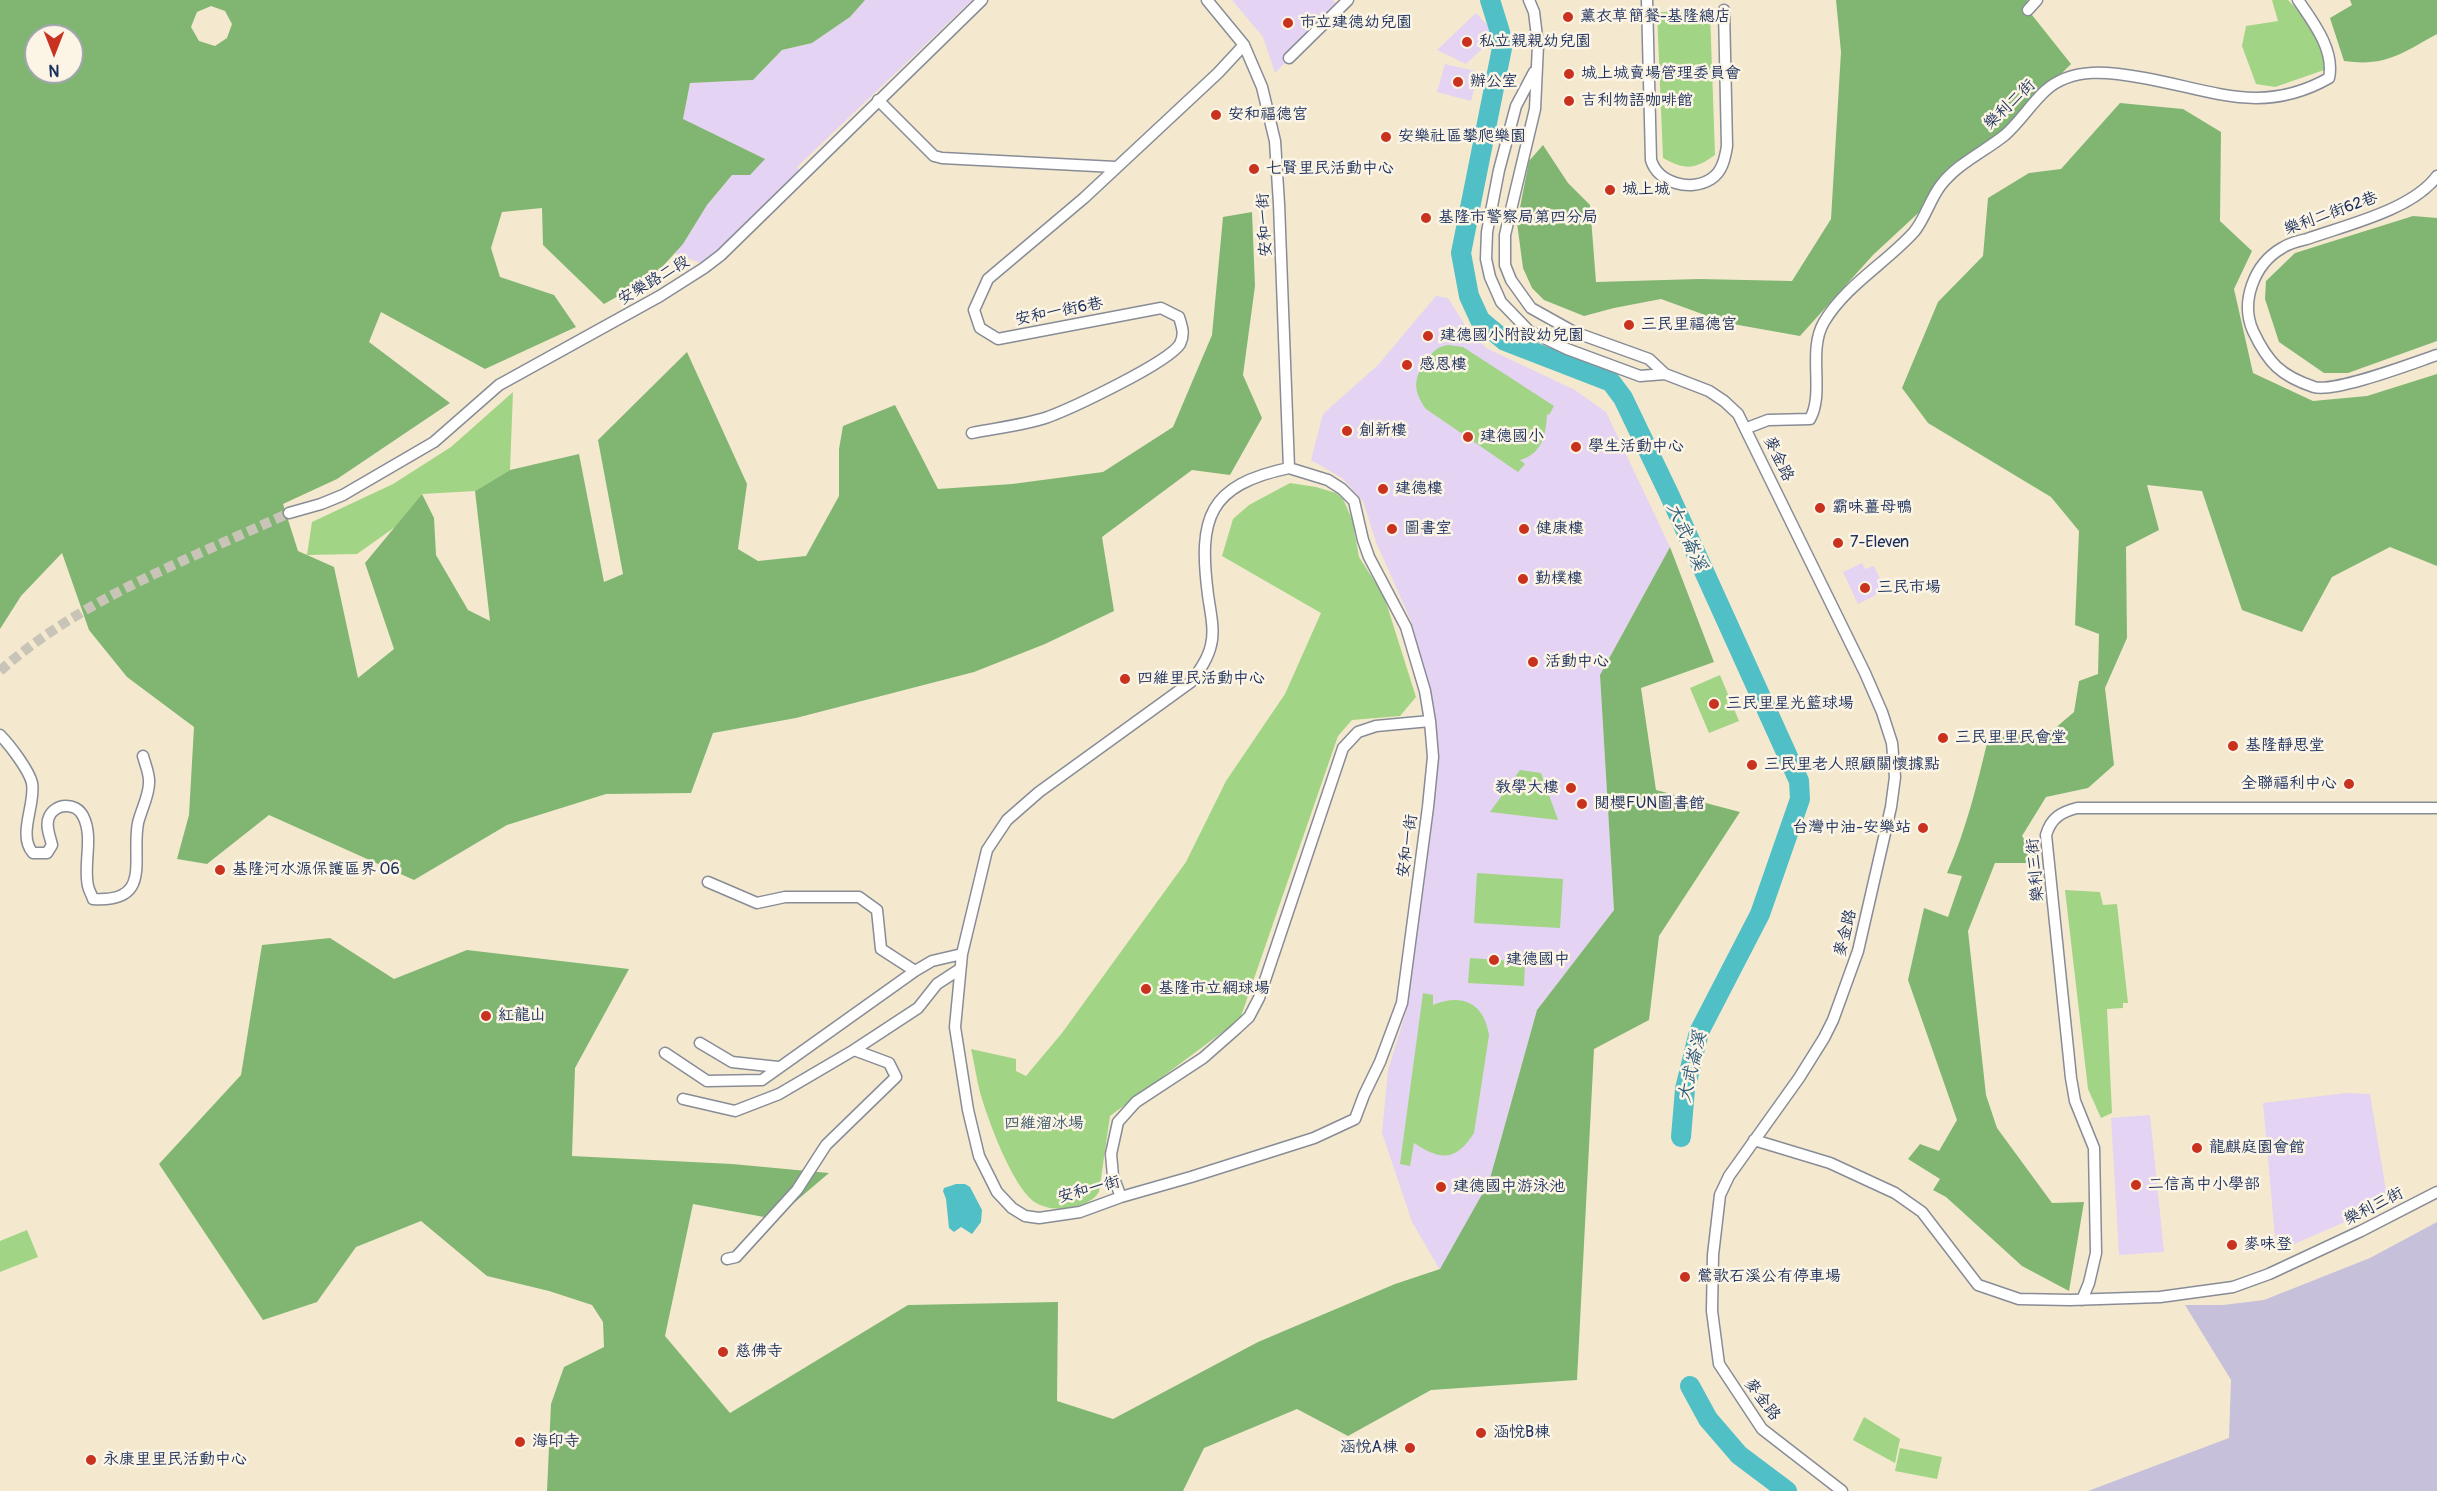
<!DOCTYPE html>
<meta charset="utf-8">
<style>
body{margin:0}
#map{position:relative;width:2437px;height:1491px;overflow:hidden;background:#f4e9cf;font-family:Pangolin,sans-serif}
canvas{display:block}
.north{position:absolute;left:24px;top:24px;width:60px;height:60px;box-sizing:border-box;background:#fcf5e5;border:2px solid #a2a6af;border-radius:50%;rotate:180deg;font-size:16px;font-weight:700;line-height:24px;text-align:center;color:#1b2f5e}
.north::after{content:'';display:block;margin:auto;width:21px;height:27px;background:#c8321e;clip-path:polygon(50% 0,100% 100%,50% 72%,0 100%)}
</style>
<div id="map">
<canvas width="2437" height="1491"></canvas>
<div class="north">N</div>
</div>
<script>
const g = document.querySelector('canvas').getContext('2d');
g.lineJoin = 'round';
function fillPath(path, color) { g.fillStyle = color; g.fill(path, 'evenodd'); }
function strokePath(path, color, width, dash) { g.strokeStyle = color; g.lineWidth = width; g.lineCap = dash ? 'butt' : 'round'; g.setLineDash(dash || []); g.stroke(path); }
function drawText(font, color, halo, rows, align = 'center') {
  g.font = font + ' Pangolin,"LXGW WenKai TC",sans-serif'; g.lineWidth = 5; g.setLineDash([]); g.textBaseline = 'middle'; g.strokeStyle = halo; g.fillStyle = color; for (const [text, x, y, turn = 0] of rows) {
    g.save(); g.translate(x, y); g.rotate((+turn || 0) * Math.PI / 180); g.textAlign = isNaN(turn) ? turn : align; if (halo) g.strokeText(text, 0, 0); g.fillText(text, 0, 0); g.restore();
  }
}
fillPath(new Path2D(`
 M865 0H972L797 167 803 174 706 265 674 253 683 244 707 205 732 175H750L683 119 690 83 753 80 782 50 812 43 850 17Z
 M1232 0H1333L1340 8 1275 73 1263 37Z
 M1476 13 1497 35 1466 64 1437 50Z
 M1445 64 1479 72 1471 101 1437 92Z
 M1436 296 1448 298 1465 325 1486 348 1575 390 1606 412 1670 547 1600 675 1614 910 1537 1010 1489 1182 1440 1270 1412 1222 1382 1133 1388 1070 1406 1012 1434 795 1436 720 1411 621 1376 542 1363 501 1342 478 1311 460 1323 414 1378 365Z
 M1862 563 1865 569 1874 566 1881 581 1876 595 1858 604 1843 572Z
 M2346 1093 2370 1094 2388 1203 2281 1250 2276 1249 2263 1103Z
 M2150 1115 2164 1252 2119 1255 2111 1118Z`), '#e4d3f2');
fillPath(new Path2D(`
 M2437 1222V1491H2088L2229 1438 2231 1380 2185 1305H2223L2264 1300 2370 1258Z`), '#c6c0da');
fillPath(new Path2D(`
 M2272 0H2288C2309 22 2321 38 2327 69L2275 87 2256 84 2242 46 2246 26 2278 21Z
 M1710 11 1715 155C1694 170 1685 170 1663 158L1657 12Z
 M1448 345 1463 347 1554 406 1549 415 1547 414C1546 435 1542 454 1520 460L1525 464 1518 472 1426 409C1413 391 1413 378 1426 361 1433 352 1436 347 1448 345Z
 M513 392 510 470 475 491 422 494 395 527 357 554 307 555 312 522 393 484 451 447Z
 M1290 483 1316 487 1336 493 1343 499 1352 519 1359 557 1384 596 1416 697 1400 716 1352 720 1338 736 1240 1019 1110 1116 1099 1192C1092 1203 1080 1206 1068 1208 1056 1210 1043 1208 1033 1201 1012 1184 990 1125 982 1099 977 1083 975 1066 971 1049L1016 1059V1071L1026 1076 1062 1033 1186 862 1226 781 1285 694 1321 613 1222 556 1233 519 1249 505Z
 M1720 675 1739 721 1709 733 1690 688Z
 M1520 770 1541 773 1558 820 1490 812Z
 M1477 873 1563 879 1560 928 1474 923Z
 M2065 890 2100 892 2103 905 2117 904 2128 1003H2123V1008L2107 1009 2112 1113 2101 1118 2088 1089Z
 M1470 958 1525 962 1524 986 1468 983Z
 M1423 993 1433 995V1005C1462 993 1484 1003 1489 1035L1474 1133C1456 1161 1441 1161 1414 1143L1410 1166 1400 1164Z
 M27 1230 38 1257 0 1272V1241Z
 M1864 1417 1900 1439 1895 1463 1853 1440Z
 M1900 1448 1942 1457 1937 1479 1895 1471Z`), '#a1d484');
fillPath(new Path2D(`
 M0 0H865L850 17 812 43 782 50 753 80 690 83 683 119 765 159 750 175H732L707 205 683 244 654 276 604 304 543 245 542 208 502 212 491 248 500 277 554 295 576 327 485 369 381 312 369 342 450 403 337 479 283 504 298 551 334 567 358 678 394 649 365 563 422 494 434 518 436 555 468 610 490 621 475 491 510 470 579 454 604 582 623 574 598 440 687 352 747 484 738 549 758 561 806 556 839 496V449L843 426 895 405 938 489 1012 484 1103 472 1173 427 1212 335 1223 217 1252 212 1255 286 1243 375 1262 418 1230 475 1192 470 1102 537 1114 611 1045 644 974 672 796 718 713 733 691 793 606 794 507 825 414 880 269 815 207 864 177 859 189 815 194 727 127 677 89 630 62 553 21 596 0 629ZM211 6 225 11 232 24 227 38 215 46 199 41 191 27 197 12ZM36 36H72V72H36Z
 M1836 0H2027L2029 2 2028 10 2071 64 1970 165 1873 255 1800 336 1727 323 1661 299 1614 308 1584 316 1544 300 1532 288 1523 268 1517 223 1529 161 1543 145 1568 183 1590 205 1596 282 1699 279 1792 281 1831 219 1841 52Z
 M2350 0H2437V34C2402 53 2386 67 2344 61L2330 18 2352 5Z
 M2120 103 2183 109 2221 132 2220 221 2252 251 2234 289 2253 373 2313 401 2367 396 2437 374V566L2390 547 2332 577 2302 632 2242 610 2202 491 2147 485 2159 530 2126 547 2127 638 2105 688 2114 765 2088 788 2046 797 2022 836 2040 863H1995L1968 931 1986 1095 1997 1128 2052 1203 2084 1202 2069 1291 2022 1266 1946 1197 1933 1190 1940 1179 1908 1159 1920 1144 1939 1151 1957 1120 1908 980 1924 908 1948 917 1962 876 1947 873C1966 830 1977 785 1988 739L2053 730 2074 712 2079 681 2098 674 2099 634 2075 625 2079 531 2051 497 1928 423 1902 388 1938 302 1983 256 1988 198 2029 173 2061 169Z
 M2413 216 2437 218V341L2348 373H2324L2279 342 2265 299 2266 281 2295 253Z
 M1670 547 1714 662 1641 688 1656 790 1740 812 1659 936 1649 1020 1594 1049 1577 1380 1431 1390 1348 1436 1297 1409 1204 1448 1183 1491H547L551 1404 564 1367 604 1347 603 1322 592 1305 549 1291 487 1276 421 1221 356 1247 317 1302 263 1320 159 1164 241 1075 262 945 330 938 394 979 467 950 629 969 575 1068 572 1156 732 1164 829 1173 775 1219 693 1204 665 1336 730 1413 908 1305 1058 1302 1057 1401 1113 1419 1258 1342 1395 1284 1440 1269 1489 1182 1537 1010 1614 910 1600 675Z`), '#80b672');
fillPath(new Path2D(`
 M956 1184H965L970 1187 982 1210 981 1222 972 1234 961 1227 954 1232 949 1228 946 1199 943 1191 944 1188Z`), '#51bfc6');
strokePath(new Path2D(`
 M1490 0 1500 32 1502 48 1461 253 1469 296 1480 320 1505 341 1611 382 1623 398 1669 494 1799 781 1800 799 1760 914 1699 1032 1685 1089 1681 1137
 M1690 1386 1708 1419 1739 1455 1787 1491`), '#51bfc6', 20);
strokePath(new Path2D(`
 M0 671C82 598 190 559 289 513`), '#c9c4b8', 10, [10, 5]);
const minor = new Path2D(`
 M1207 0 1244 45 1262 87 1275 141 1279 204 1289 468
 M1529 0 1534 12 1538 45 1535 109 1505 235V265L1511 280 1531 308 1574 332 1649 359 1665 374 1709 391 1724 401 1738 414 1865 673 1882 712 1892 743 1895 777 1891 807 1858 951 1833 1020 1824 1038 1799 1078 1729 1176 1720 1195 1713 1255 1712 1311 1719 1364 1762 1429 1842 1491
 M1647 0 1651 160C1658 183 1690 192 1711 179 1722 172 1725 159 1727 146L1724 10
 M2028 10 2037 0
 M1289 58 1348 0
 M1534 72 1516 106 1499 170 1487 232 1486 259 1490 277 1501 302 1529 331 1567 349 1640 376 1665 374
 M878 100 934 156 942 158 1115 167
 M2437 176C2412 210 2346 225 2307 239 2299 241 2289 243 2282 248 2254 264 2240 302 2253 331 2268 363 2281 376 2314 387 2335 393 2413 363 2437 355
 M1747 428 1768 420 1810 419C1825 392 1807 351 1824 322 1846 285 1886 263 1914 232 1925 219 1930 199 1941 185 1958 163 1984 152 2005 135 2020 122 2030 105 2045 91 2072 66 2111 72 2144 78 2212 90 2262 116 2329 78 2335 50 2313 22 2298 0
 M972 433C997 428 1024 425 1048 417 1072 408 1168 363 1180 344 1185 334 1182 327 1179 317L1161 308 998 339 980 328 974 310 988 279 1084 198 1218 73 1244 45
 M1289 468 1328 480 1342 489 1354 501 1363 540 1369 557 1406 627 1425 691 1430 721 1433 757 1428 807 1402 1003 1380 1062 1364 1095 1355 1119 1314 1138 1191 1177 1121 1197 1080 1212 1039 1218 1025 1216 1012 1208 997 1192 979 1156 968 1110 955 1027 962 954 987 850 1007 820 1039 792 1191 682C1199 671 1208 659 1211 645 1215 630 1210 610 1208 595 1198 518 1208 485 1289 468Z
 M289 513 321 504 343 495 434 442 499 385 660 296 704 268 721 255 982 0
 M0 735C9 744 29 770 32 783 36 804 17 835 33 853H47L52 845C50 836 45 826 49 817 55 803 76 802 83 816 94 837 83 864 88 886 89 891 92 895 93 899 153 903 131 859 138 823 141 810 149 796 149 783 150 775 145 764 143 756
 M708 882 757 903 785 897H859L877 910 881 949 915 971
 M700 1043 732 1062 778 1067
 M665 1053 707 1081 762 1080 915 971 932 961 962 954
 M683 1099 735 1111 779 1094 854 1050 918 1008 937 984 960 969
 M1754 1140 1830 1163 1895 1193 1922 1212 1978 1285 2019 1299 2070 1300 2160 1297 2233 1287 2269 1274 2361 1231 2437 1192
 M1121 1197 1113 1176 1111 1154 1118 1122 1136 1102 1203 1058 1236 1029 1249 1017 1259 998 1343 748 1358 732 1376 726 1430 721
 M727 1259 736 1257 797 1190 826 1145 896 1077 889 1063 854 1050
 M2082 1300 2089 1283 2096 1253 2094 1148 2075 1101 2071 1078 2046 835C2051 818 2061 812 2077 808H2437`);
strokePath(minor, '#888c96', 13);
strokePath(minor, '#fff', 10);
for (const [x, y, r, color] of [
 [1568,17,6,"#c8321e"],
 [1288,23,6,"#c8321e"],
 [1467,42,6,"#c8321e"],
 [1569,74,6,"#c8321e"],
 [1458,82,6,"#c8321e"],
 [1569,101,6,"#c8321e"],
 [1216,115,6,"#c8321e"],
 [1386,137,6,"#c8321e"],
 [1254,169,6,"#c8321e"],
 [1610,190,6,"#c8321e"],
 [1426,218,6,"#c8321e"],
 [1629,325,6,"#c8321e"],
 [1428,336,6,"#c8321e"],
 [1407,365,6,"#c8321e"],
 [1347,431,6,"#c8321e"],
 [1468,437,6,"#c8321e"],
 [1576,447,6,"#c8321e"],
 [1383,489,6,"#c8321e"],
 [1820,508,6,"#c8321e"],
 [1392,529,6,"#c8321e"],
 [1524,529,6,"#c8321e"],
 [1838,543,6,"#c8321e"],
 [1523,579,6,"#c8321e"],
 [1865,588,6,"#c8321e"],
 [1533,662,6,"#c8321e"],
 [1125,679,6,"#c8321e"],
 [1714,704,6,"#c8321e"],
 [1943,738,6,"#c8321e"],
 [2233,746,6,"#c8321e"],
 [1752,765,6,"#c8321e"],
 [2349,784,6,"#c8321e"],
 [1571,788,6,"#c8321e"],
 [1582,804,6,"#c8321e"],
 [1923,828,6,"#c8321e"],
 [220,870,6,"#c8321e"],
 [1494,960,6,"#c8321e"],
 [1146,989,6,"#c8321e"],
 [486,1016,6,"#c8321e"],
 [2197,1148,6,"#c8321e"],
 [2136,1185,6,"#c8321e"],
 [1441,1187,6,"#c8321e"],
 [2232,1245,6,"#c8321e"],
 [1685,1277,6,"#c8321e"],
 [723,1352,6,"#c8321e"],
 [1481,1433,6,"#c8321e"],
 [520,1442,6,"#c8321e"],
 [1410,1448,6,"#c8321e"],
 [91,1460,6,"#c8321e"]
]) { const dot = new Path2D(); dot.arc(x, y, r, 0, 2 * Math.PI); g.fillStyle = color; g.fill(dot); strokePath(dot, '#fcf5e5', 2); }
drawText('16px', '#1b2f5e', '#fcf5e5', [
 ["薰衣草簡餐-基隆總店",1580,17],
 ["市立建德幼兒園",1300,23],
 ["私立親親幼兒園",1479,42],
 ["城上城賣場管理委員會",1581,74],
 ["辦公室",1470,82],
 ["吉利物語咖啡館",1581,101],
 ["安和福德宮",1228,115],
 ["安樂社區攀爬樂園",1398,137],
 ["七賢里民活動中心",1266,169],
 ["城上城",1622,190],
 ["基隆市警察局第四分局",1438,218],
 ["三民里福德宮",1641,325],
 ["建德國小附設幼兒園",1440,336],
 ["感恩樓",1419,365],
 ["創新樓",1359,431],
 ["建德國小",1480,437],
 ["學生活動中心",1588,447],
 ["建德樓",1395,489],
 ["霸味薑母鴨",1832,508],
 ["圖書室",1404,529],
 ["健康樓",1536,529],
 ["7-Eleven",1850,543],
 ["勤樸樓",1535,579],
 ["三民市場",1877,588],
 ["活動中心",1545,662],
 ["四維里民活動中心",1137,679],
 ["三民里星光籃球場",1726,704],
 ["三民里里民會堂",1955,738],
 ["基隆靜思堂",2245,746],
 ["三民里老人照顧關懷據點",1764,765],
 ["全聯福利中心",2337,784,"right"],
 ["教學大樓",1559,788,"right"],
 ["閱櫻FUN圖書館",1594,804],
 ["台灣中油-安樂站",1911,828,"right"],
 ["基隆河水源保護區界 06",232,870],
 ["建德國中",1506,960],
 ["基隆市立網球場",1158,989],
 ["紅龍山",498,1016],
 ["龍麒庭園會館",2209,1148],
 ["二信高中小學部",2148,1185],
 ["建德國中游泳池",1453,1187],
 ["麥味登",2244,1245],
 ["鶯歌石溪公有停車場",1697,1277],
 ["慈佛寺",735,1352],
 ["涵悅B棟",1493,1433],
 ["海印寺",532,1442],
 ["涵悅A棟",1398,1448,"right"],
 ["永康里里民活動中心",103,1460]
], 'left');
drawText('16px', '#1b2f5e', '#fcf5e5', [
 ["樂利二街",2010,105,-44],
 ["樂利二街62巷",2331,214,-20],
 ["安和一街",1265,225,-93],
 ["安樂路二段",654,281,-31],
 ["安和一街6巷",1059,312,-11],
 ["麥金路",1778,459,64],
 ["安和一街",1408,846,-82],
 ["樂利三街",2036,870,-95],
 ["麥金路",1846,933,-76],
 ["安和一街",1089,1190,-15],
 ["樂利三街",2374,1207,-27],
 ["麥金路",1762,1400,53]
]);
drawText('16px', '#3c5868', '#fcf5e5', [
 ["四維溜冰場",1044,1124]
]);
drawText('italic 18px', '#2b5a7d', '#fcf5e5', [
 ["大武崙溪",1686,537,66],
 ["大武崙溪",1693,1067,-77]
]);
</script>
